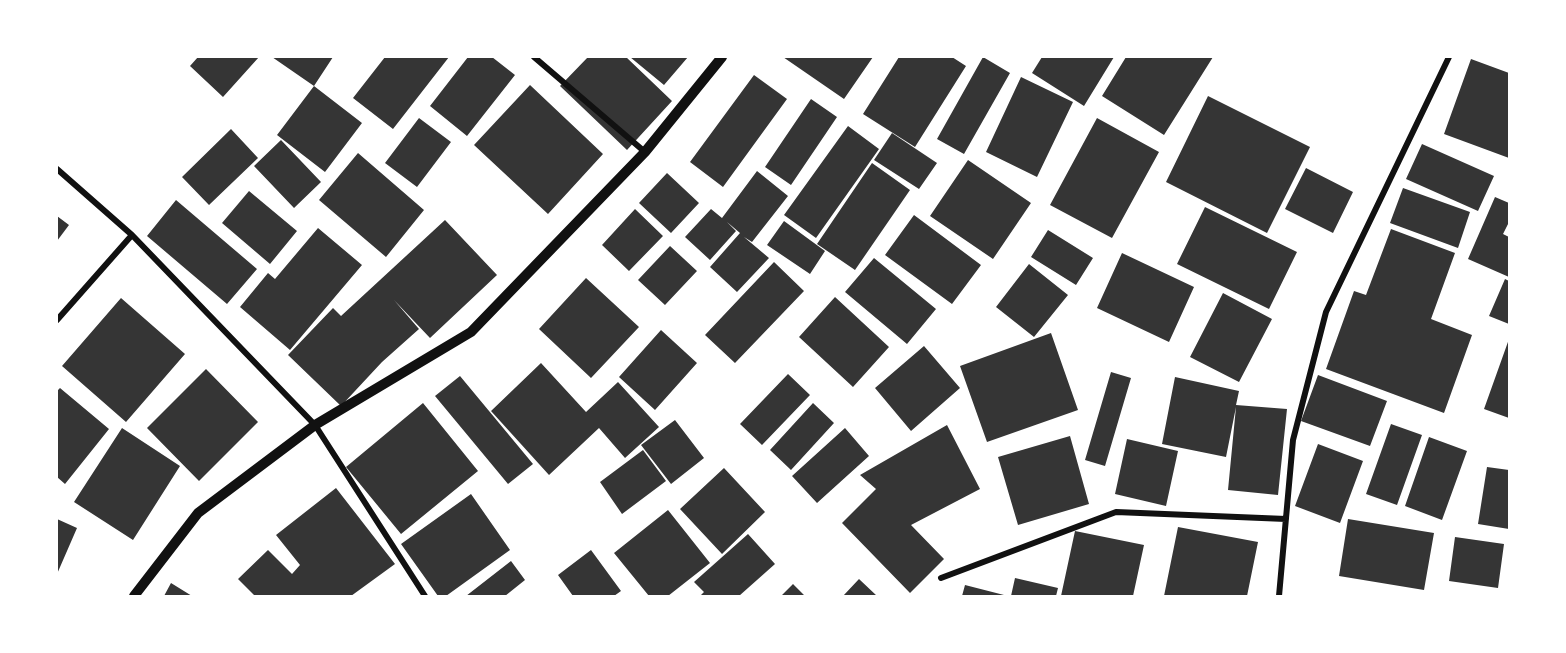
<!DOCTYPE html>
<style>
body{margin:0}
#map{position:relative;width:1566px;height:653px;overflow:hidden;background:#fff;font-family:Raleway,sans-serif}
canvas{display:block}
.frame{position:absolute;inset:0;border:58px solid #fff;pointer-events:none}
</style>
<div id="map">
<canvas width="1566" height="653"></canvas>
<div class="frame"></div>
</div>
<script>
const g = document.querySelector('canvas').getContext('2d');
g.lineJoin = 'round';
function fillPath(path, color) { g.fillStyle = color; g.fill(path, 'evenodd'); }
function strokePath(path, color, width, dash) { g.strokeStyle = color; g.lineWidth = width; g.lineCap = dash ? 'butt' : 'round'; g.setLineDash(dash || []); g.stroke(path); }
fillPath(new Path2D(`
 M198 57H259L223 97 190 66Z
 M272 57H333L314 86 362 123 325 172 277 135 314 86Z
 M385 57H449L393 129 353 98Z
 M468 57H492L515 75 467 136 430 106Z
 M588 57H626L672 101 627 150 560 86Z
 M630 57H688L664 85Z
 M783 57H873L844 99Z
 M899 57H952L966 66 915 147 863 114Z
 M983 57 1010 73 964 154 937 139Z
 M1042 57H1114L1084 106 1032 73Z
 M1126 57H1213L1164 135 1102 96Z
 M1471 59 1509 73V158L1444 134Z
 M754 75 787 99 723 187 690 162Z
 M1021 77 1073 102 1037 177 986 152Z
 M530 85 603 154 548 214 474 145Z
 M1208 96 1310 147 1267 233 1166 182Z
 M811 99 837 117 791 185 765 167Z
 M419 118 451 142 417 187 385 163Z
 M1097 118 1159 152 1112 238 1050 205Z
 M848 126 879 149 816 238 784 215Z
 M231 129 258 158 209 205 182 177Z
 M892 133 937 163 919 189 874 160Z
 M281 140 321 182 294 208 254 166Z
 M1422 144 1494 176 1478 211 1406 179Z
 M358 153 424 210 386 257 319 200Z
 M968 160 1031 203 993 259 930 216Z
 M872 163 910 190 855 270 817 244Z
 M1306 168 1353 192 1333 233 1285 209Z
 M757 171 788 196 752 242 744 237 769 258 737 292 710 267 740 233 727 222 736 231 710 260 685 237 711 209 722 218Z
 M667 173 699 203 671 233 639 203Z
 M1403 188 1470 212 1458 248 1390 223Z
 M249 191 297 231 270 264 222 223Z
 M1495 197 1509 203V222L1503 234 1509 237V277L1468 259Z
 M176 200 257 269 227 304 147 236Z
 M1205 207 1297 252 1269 309 1177 264Z
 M635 209 663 236 629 271 602 245Z
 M914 215 981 265 952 304 885 255Z
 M57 216 69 225 57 241Z
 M445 220 497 275 430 338 394 300 419 329 382 362 341 406 288 355 333 308 341 316Z
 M784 221 825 251 810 274 767 245Z
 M318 228 362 265 290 350 240 307 268 273 275 279Z
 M1391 229 1455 253 1431 319 1472 335 1444 413 1326 369 1354 291 1366 295Z
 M1048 230 1093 258 1076 285 1031 257Z
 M670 246 697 271 665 305 638 280Z
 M1122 253 1194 287 1169 342 1097 308Z
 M874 258 936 309 907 344 845 292Z
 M774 262 804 291 735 363 705 335Z
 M1029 264 1068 295 1034 337 996 307Z
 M586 278 639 327 591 378 539 329Z
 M1505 279 1509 281V324L1489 316Z
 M1223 293 1272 319 1239 382 1190 357Z
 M835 297 889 347 853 387 799 337Z
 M121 298 185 354 126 422 62 366Z
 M661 330 697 363 655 410 619 377Z
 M1051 333 1078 410 987 442 960 366Z
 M1509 339V418L1484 409Z
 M924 346 960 388 911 431 875 388Z
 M541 363 586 412 618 382 659 427 625 458 599 428 549 475 491 411Z
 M206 369 258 422 199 481 147 428Z
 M1111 372 1131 378 1105 466 1085 460Z
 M788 374 810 395 762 445 740 424Z
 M1318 375 1387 401 1370 446 1301 421Z
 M460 376 533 464 508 484 435 396Z
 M1175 377 1239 391 1236 405 1287 409 1278 495 1228 490 1236 407 1226 457 1162 444Z
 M60 388 109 429 65 484 57 477V391Z
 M423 403 478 471 401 534 346 467Z
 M813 403 834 423 791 470 770 450Z
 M675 420 704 458 671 484 641 445Z
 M1391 424 1422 435 1397 505 1366 494Z
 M947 425 980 489 911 525 944 559 910 593 842 523 876 489 860 475Z
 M122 428 180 466 133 540 74 502Z
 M845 428 869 456 817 503 792 476Z
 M1070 436 1089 504 1018 525 998 457Z
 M1429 437 1467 451 1442 520 1405 506Z
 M1127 439 1178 451 1166 506 1115 494Z
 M1318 444 1363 461 1340 523 1295 506Z
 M643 450 666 481 622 514 600 482Z
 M1487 467 1509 470V529L1478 524Z
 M724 468 765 512 722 554 680 509Z
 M336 488 395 564 351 596H255L238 579 268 550 292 574 300 565 276 535Z
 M471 494 510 550 446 596H438L401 544Z
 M668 510 710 563 668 596H649L614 553Z
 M57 519 77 528 57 574Z
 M1348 519 1434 533 1424 590 1339 576Z
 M1178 527 1258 542 1247 596H1164Z
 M1075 531 1144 545 1133 596H1061Z
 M748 534 775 564 739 596H700L704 592 694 582Z
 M1455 537 1504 544 1498 588 1449 581Z
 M591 550 621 591 614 596H573L558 575Z
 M511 561 525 580 505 596H466Z
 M1015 578 1058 588 1056 596H1011Z
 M859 579 877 596H843Z
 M171 583 192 596H164Z
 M793 584 805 596H781Z
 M965 585 1004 595V596H962Z`), '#353535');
strokePath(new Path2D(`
 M534 57 645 152
 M57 169 132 235 315 425 425 596
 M57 320 132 235
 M941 578 1116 512 1286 519
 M1279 596 1293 440 1326 312 1449 57`), '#111', 6);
strokePath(new Path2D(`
 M134 596 198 513 315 425 471 332 645 152 722 57`), '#111', 10);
</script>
